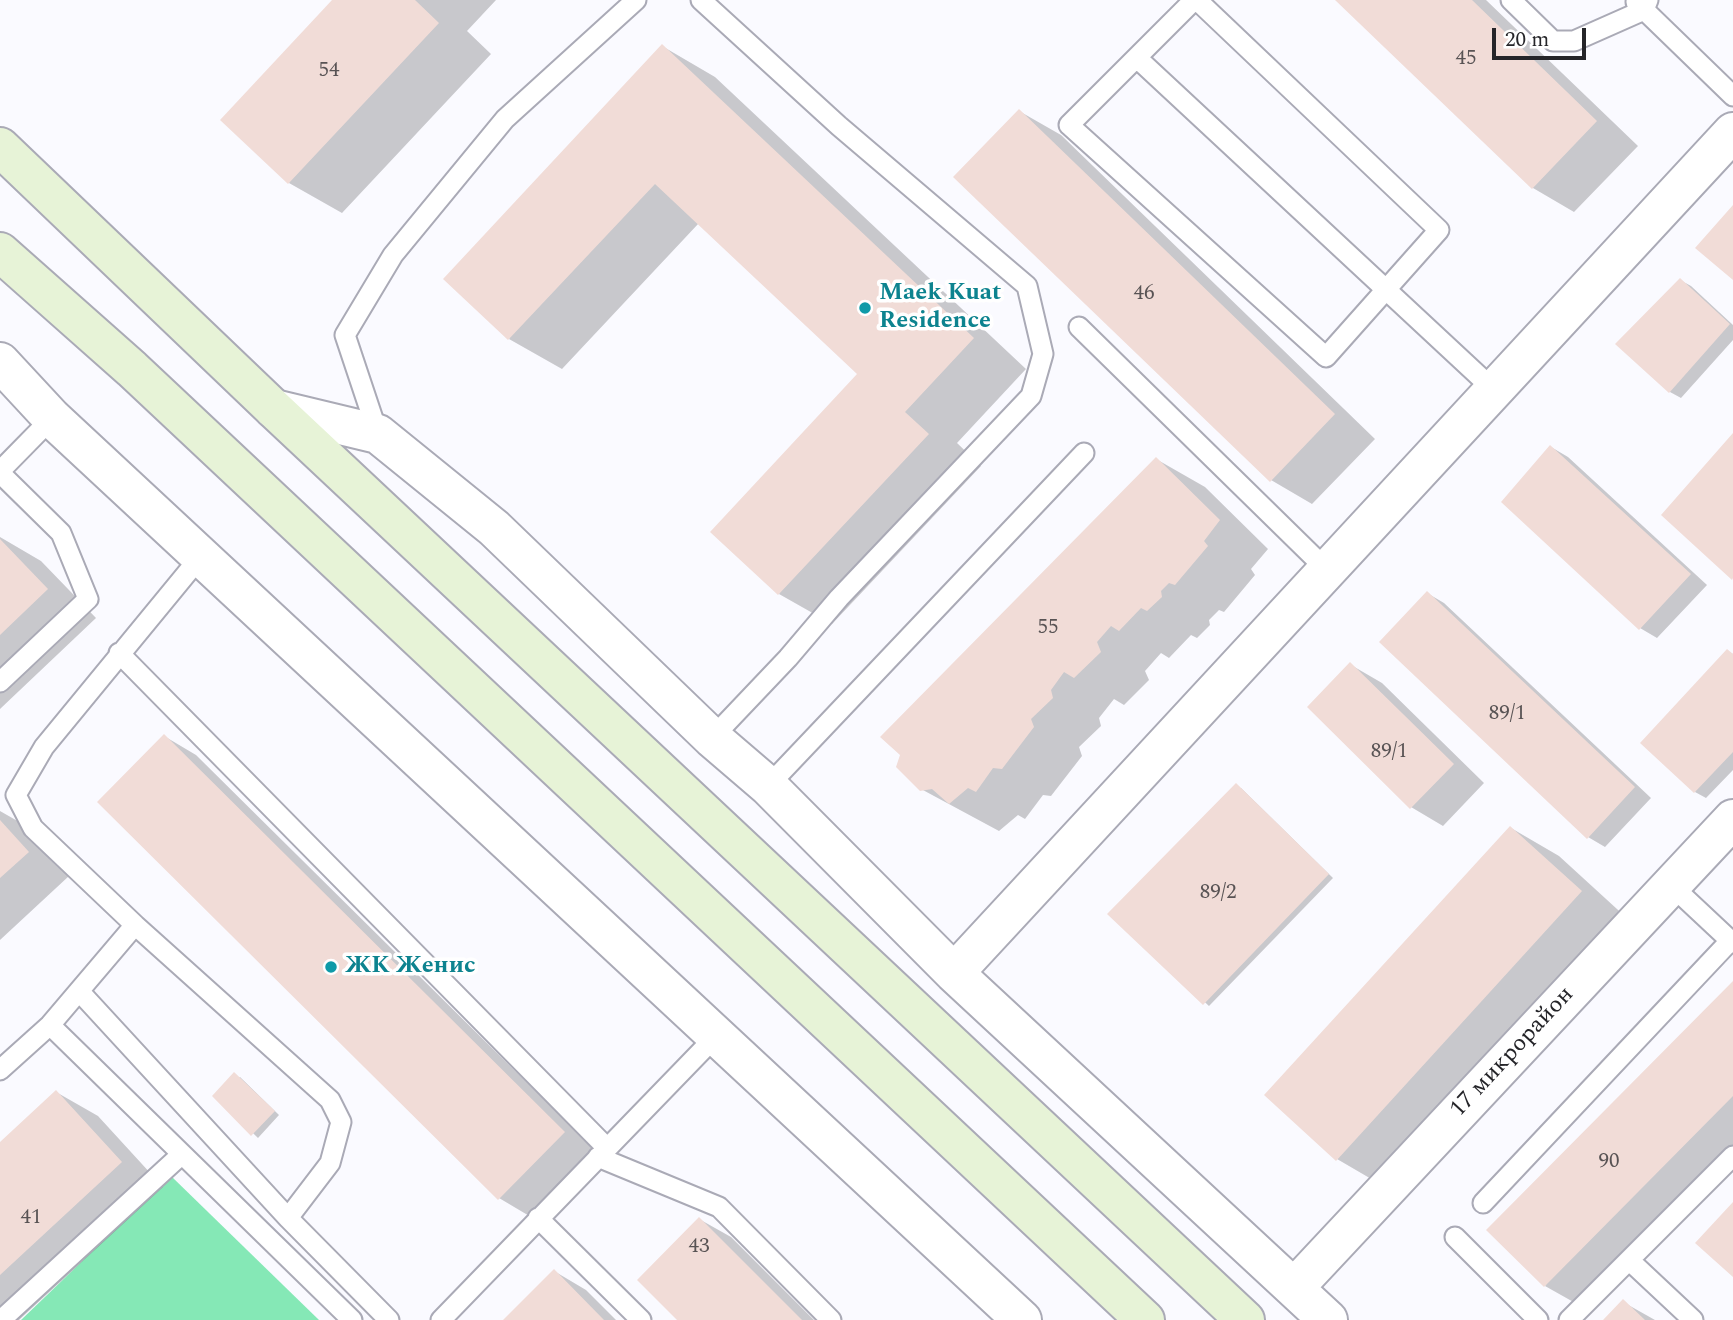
<!DOCTYPE html>
<meta charset="utf-8">
<style>
body{margin:0}
#map{position:relative;width:1733px;height:1320px;overflow:hidden;background:#fafaff;font-family:Spectral,serif}
canvas{display:block}
.scale{position:absolute;left:1492px;top:28px;width:94px;height:32px;box-sizing:border-box;border:4px solid #252529;border-top:0;padding-left:9px;font-size:21px;line-height:24px;white-space:nowrap;color:#252529;-webkit-text-stroke:5px #fff;paint-order:stroke}
</style>
<div id="map">
<canvas width="1733" height="1320"></canvas>
<div class="scale">20 m</div>
</div>
<script>
const g = document.querySelector('canvas').getContext('2d');
g.lineJoin = 'round';
function fillPath(path, color) { g.fillStyle = color; g.fill(path, 'evenodd'); }
function strokePath(path, color, width, dash) { g.strokeStyle = color; g.lineWidth = width; g.lineCap = dash ? 'butt' : 'round'; g.setLineDash(dash || []); g.stroke(path); }
function drawText(font, color, halo, rows, align = 'center') {
  g.font = font + ' Spectral,serif'; g.lineWidth = 7; g.setLineDash([]); g.textBaseline = 'middle'; g.strokeStyle = halo; g.fillStyle = color; for (const [text, x, y, turn = 0] of rows) {
    g.save(); g.translate(x, y); g.rotate((+turn || 0) * Math.PI / 180); g.textAlign = isNaN(turn) ? turn : align; if (halo) g.strokeText(text, 0, 0); g.fillText(text, 0, 0); g.restore();
  }
}
fillPath(new Path2D(`
 M171 1176 319 1320H21Z`), '#85e8b6');
fillPath(new Path2D(`
 M335 0H496L467 31 491 54 342 213 289 183Z
 M1338 0H1486L1638 146 1574 212 1533 188Z
 M662 46 715 77 1026 369 957 443 981 466 832 624 779 594 860 374 699 223 562 369 509 339Z
 M1019 111 1061 135 1375 439 1312 504 1271 480Z
 M1680 280 1691 286 1733 325V340L1681 398 1670 392Z
 M1551 447 1568 457 1707 585 1657 638 1640 628Z
 M1156 459 1205 487 1268 549 1251 569 1255 575 1224 612 1219 610 1209 620 1210 625 1197 638 1191 635 1169 658 1161 653 1145 671 1149 680 1124 705 1114 699 1099 718 1101 726 1079 747 1082 756 1051 796 1043 795 1025 819 1018 815 999 831 921 789Z
 M0 537 41 561 96 618 0 709Z
 M1427 593 1444 603 1651 798 1605 847 1588 837Z
 M1728 651 1733 654V770L1706 798 1695 792Z
 M1351 665 1382 683 1484 783 1443 826 1411 807Z
 M164 736 196 755 596 1151 531 1217 499 1198Z
 M1241 788 1333 878 1209 1006 1110 914Z
 M0 811 21 823 69 876 0 940Z
 M1511 828 1559 856 1629 920 1385 1187 1337 1159Z
 M1733 983V1146L1577 1304 1545 1286Z
 M240 1077 279 1115 258 1138 215 1096Z
 M56 1092 98 1116 163 1187 19 1320H0V1144Z
 M699 1219 731 1237 814 1320H680Z
 M554 1271 586 1290 616 1320H505Z
 M1623 1302 1655 1320H1606Z`), '#0003');
fillPath(new Path2D(`
 M332 0H415L439 23 288 184 220 120Z
 M1335 0H1472L1597 121 1532 189Z
 M662 44 974 338 905 412 929 434 778 595 710 532 857 374 655 184 508 340 443 279Z
 M1019 109 1335 414 1270 482 953 177Z
 M1733 205V280L1695 248Z
 M1680 278 1730 324 1669 393 1615 344Z
 M1733 433V578L1732 580 1661 515Z
 M1550 445 1691 574 1639 630 1501 502Z
 M1156 457 1220 520 1204 541 1208 546 1175 585 1169 583 1161 591 1162 597 1147 611 1141 608 1119 631 1111 626 1097 642 1101 652 1074 678 1064 672 1051 690 1053 698 1031 719 1034 727 1002 769 993 768 976 792 968 788 949 804 932 789 920 791 896 767 900 755 880 737Z
 M0 539 48 589 0 635Z
 M1427 591 1635 787 1587 839 1379 642Z
 M1727 649 1733 654V752L1694 793 1640 743Z
 M1350 662 1454 764 1410 809 1307 707Z
 M164 734 565 1132 498 1200 97 802Z
 M1236 783 1329 874 1203 1005 1107 914Z
 M0 820 29 852 0 878Z
 M1510 826 1582 891 1336 1161 1264 1095Z
 M1733 981V1096L1544 1287 1486 1230Z
 M234 1072 275 1111 251 1136 212 1096Z
 M56 1090 122 1162 0 1275V1142Z
 M1733 1202V1277L1695 1243Z
 M699 1217 802 1320H677L637 1280Z
 M554 1269 604 1320H503Z
 M1623 1299 1645 1320H1603Z`), '#f1dcd7');
const lane = new Path2D(`
 M701 0 839 126 1027 286 1043 354 1031 396 839 598 788 658 712 738
 M1194 0 1069 125 1326 357 1439 230 1197 0
 M1511 0 1553 41H1574L1644 10 1648 0
 M1636 2 1733 96
 M1137 58 1494 390
 M1079 327 1327 570
 M378 434 345 335 393 255 505 119 636 0
 M0 471 52 418
 M0 473 61 533 88 599 0 682
 M119 653 607 1148
 M768 786 1084 453
 M1671 885 1733 943
 M135 925 330 1100 341 1122 330 1163 288 1218
 M79 991 288 1218 389 1320
 M50 1025 352 1320
 M0 1070 50 1025 135 925 33 828 16 795 44 747 201 556
 M598 1157 719 1207 831 1320
 M1483 1203 1730 941
 M538 1218 641 1320
 M1455 1237 1538 1320
 M1629 1260 1693 1320
 M1 1320 182 1154
 M441 1320 717 1035
 M1569 1320 1733 1156`);
const street = new Path2D(`
 M0 362 52 418 1022 1320
 M274 409 378 434 494 528 712 738 768 786 954 973 1328 1320
 M954 973 1733 132
 M1294 1288 1733 819`);
const secondary = new Path2D(`
 M0 147 274 409 1245 1320
 M0 252 132 369 1145 1320`);
strokePath(lane, '#aaaab6', 23);
strokePath(street, '#aaaab6', 42);
strokePath(secondary, '#aaaab6', 42);
strokePath(lane, '#fff', 19);
strokePath(street, '#fff', 38);
strokePath(secondary, '#e7f3d7', 38);
for (const [x, y, r, color] of [
 [865,308,7,"#0f9aa8"],
 [331,967,7,"#0f9aa8"]
]) { const dot = new Path2D(); dot.arc(x, y, r, 0, 2 * Math.PI); g.fillStyle = color; g.fill(dot); strokePath(dot, '#fff', 2.5); }
drawText('21px', '#585354', null, [
 ["45",1466,60],
 ["54",329,72],
 ["46",1144,295],
 ["55",1048,629],
 ["89/1",1507,715],
 ["89/1",1389,753],
 ["89/2",1218,894],
 ["90",1609,1163],
 ["41",31,1219],
 ["43",699,1248]
]);
drawText('bold 24px', '#0d838f', '#fff', [
 ["Maek Kuat",879,294],
 ["Residence",879,322],
 ["ЖК Женис",345,967]
], 'left');
drawText('24px', '#252529', '#fff', [
 ["17 микрорайон",1513,1053,-47]
]);
</script>
